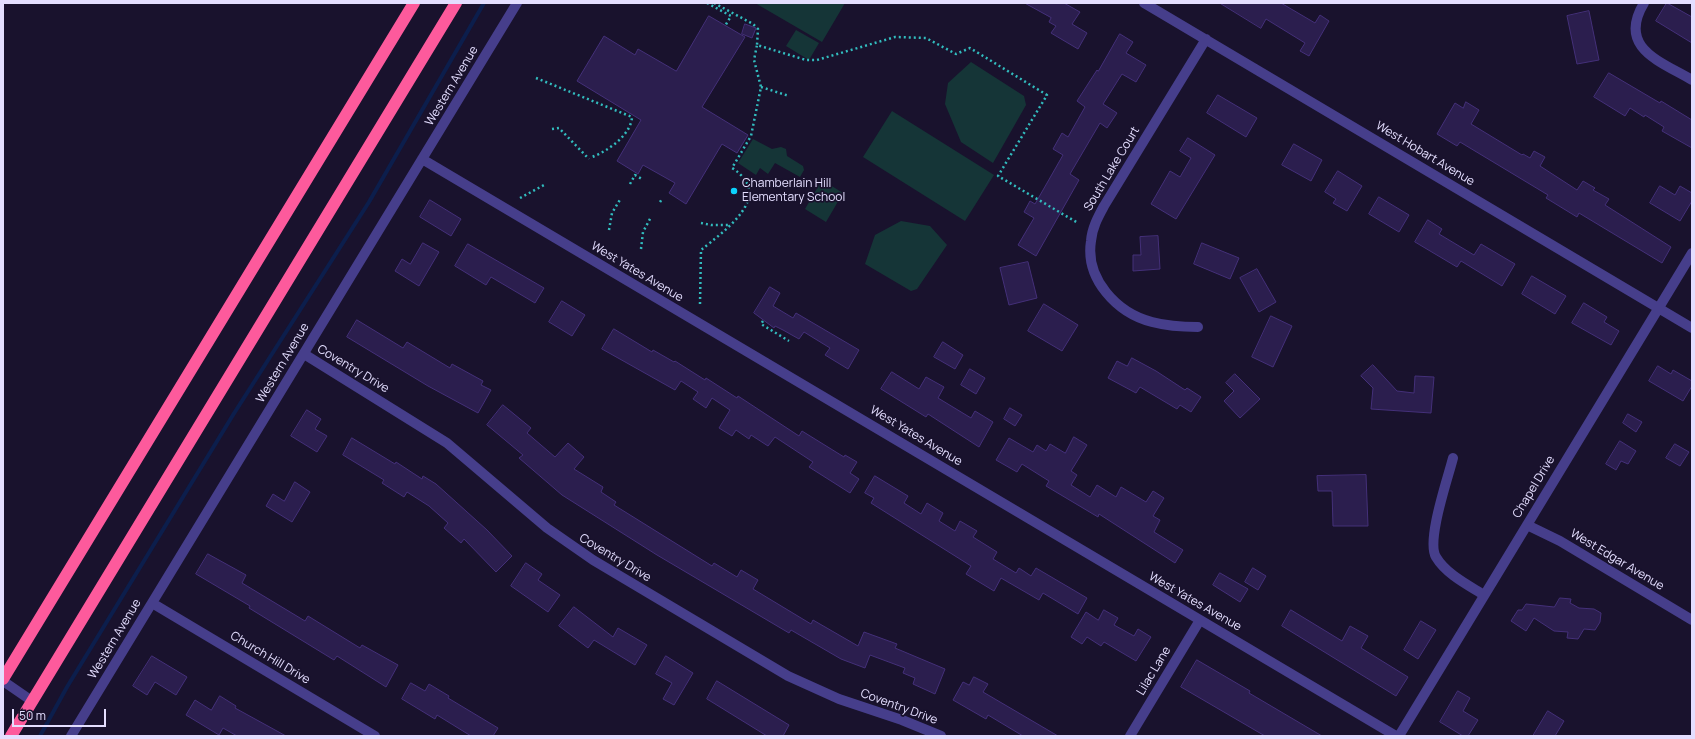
<!DOCTYPE html>
<style>
body{margin:0}
#map{position:relative;width:1695px;height:739px;overflow:hidden;background:#19122d;font-family:Manrope,sans-serif}
canvas{display:block}
.frame{position:absolute;inset:0;border:4px solid #e4deff;pointer-events:none}
.scale{position:absolute;left:12px;top:709px;width:94px;height:18px;box-sizing:border-box;border:2px solid #e4deff;border-top:0;padding-left:5px;font-size:12px;line-height:14px;white-space:nowrap;color:#e4deff;-webkit-text-stroke:3px #19122d;paint-order:stroke}
</style>
<div id="map">
<canvas width="1695" height="739"></canvas>
<div class="frame"></div>
<div class="scale">50 m</div>
</div>
<script>
const g = document.querySelector('canvas').getContext('2d');
g.lineJoin = 'round';
function fillPath(path, color) { g.fillStyle = color; g.fill(path, 'evenodd'); }
function strokePath(path, color, width, dash) { g.strokeStyle = color; g.lineWidth = width; g.lineCap = dash ? 'butt' : 'round'; g.setLineDash(dash || []); g.stroke(path); }
function drawText(font, color, halo, rows, align = 'center') {
  g.font = font + ' Manrope,sans-serif'; g.lineWidth = 3.5; g.setLineDash([]); g.textBaseline = 'middle'; g.strokeStyle = halo; g.fillStyle = color; for (const [text, x, y, turn = 0] of rows) {
    g.save(); g.translate(x, y); g.rotate((+turn || 0) * Math.PI / 180); g.textAlign = isNaN(turn) ? turn : align; if (halo) g.strokeText(text, 0, 0); g.fillText(text, 0, 0); g.restore();
  }
}
fillPath(new Path2D(`
 M755 3H845L822 42Z
 M796 30 819 43 809 60 786 46Z
 M971 62 1024 96 1026 105 993 163 961 142 945 104 948 83Z
 M892 111 994 175 965 221 863 157Z
 M753 139 772 149 781 147 786 149 787 156 803 166 804 170 800 177 775 163 768 174 760 168 756 175 738 163Z
 M822 180 843 193 826 222 805 209Z
 M901 221 930 226 947 245 917 289 911 291 865 264 875 235Z`), '#153537');
strokePath(new Path2D(`
 M40 736 67 687 233 415 369 202 484 3`), '#0c1e4c', 4);
const building = new Path2D(`
 M1025 3H1064L1080 12 1072 24 1087 33 1078 49 1051 33 1056 26 1049 22 1051 18Z
 M1220 3H1281L1315 23 1320 15 1329 21 1309 56 1300 51 1305 43 1266 19 1261 28Z
 M1667 3 1692 17V43L1656 21Z
 M1589 11 1599 60 1577 64 1567 16Z
 M709 16 745 37 702 107 748 135 737 153 722 144 686 204 669 193 675 183 643 165 638 174 617 161 641 120 577 81 604 36 635 55 638 49 676 71Z
 M745 24 756 28 752 38 742 34Z
 M1120 34 1133 42 1126 53 1146 65 1136 82 1122 74 1103 104 1117 113 1107 128 1100 123 1070 174 1079 180 1036 256 1018 245 1034 218 1024 212 1030 201 1035 204 1063 155 1053 149 1062 133 1068 137 1085 107 1077 101 1097 70 1098 71Z
 M1609 73 1660 103 1661 101 1692 120V148L1662 131 1664 127 1645 115 1644 117 1630 108 1625 116 1594 97Z
 M1218 95 1257 118 1246 137 1207 113Z
 M1466 102 1479 110 1471 124 1522 155 1523 154 1530 158 1534 151 1545 157 1540 166 1577 190 1583 181 1595 188 1593 190 1609 199 1605 205 1671 247 1662 263 1579 213 1577 217 1546 198 1548 195 1460 142 1457 146 1437 134 1455 103 1463 108Z
 M1188 138 1215 155 1176 219 1151 204 1170 171 1180 177 1191 158 1180 151Z
 M1294 144 1322 160 1311 181 1282 165Z
 M1338 171 1362 186 1347 211 1333 203 1336 199 1325 192Z
 M1660 186 1675 195 1680 186 1692 193V201L1680 221 1650 203Z
 M1379 197 1409 215 1399 232 1369 214Z
 M430 200 461 219 451 236 420 217Z
 M1428 220 1442 229 1439 234 1474 255 1481 244 1515 264 1502 286 1461 261 1457 267 1415 242Z
 M1158 236 1160 269 1133 271V255H1141L1140 237Z
 M423 243 439 252 419 286 395 271 402 259 410 264Z
 M1202 243 1239 258 1230 279 1194 264Z
 M468 244 544 288 535 303 491 277 486 285 455 266Z
 M1028 262 1037 298 1009 305 1000 268Z
 M1257 269 1276 302 1259 312 1240 278Z
 M1532 276 1566 296 1555 314 1522 294Z
 M770 287 780 293 773 306 793 318 796 313 859 350 848 369 825 355 830 348 804 332 799 339 783 330 775 326 774 328 754 313Z
 M562 301 585 315 572 336 549 322Z
 M1584 303 1607 317 1604 322 1619 331 1611 345 1572 323Z
 M1044 304 1078 325 1062 351 1028 331Z
 M1271 316 1292 326 1273 367 1252 357Z
 M357 320 403 348 407 342 450 368 452 364 483 381 481 385 491 390 478 413 428 386 347 337Z
 M614 329 652 352 653 350 674 362 675 361 705 380 706 378 737 398 738 396 799 436 802 431 844 457 845 455 857 462 850 473 859 479 850 493 809 467 813 462 775 437 768 446 751 435 749 439 736 430 732 436 719 428 730 410 712 398 706 408 693 399 698 392 681 381 675 390 602 349Z
 M943 342 963 355 955 369 934 357Z
 M1132 358 1156 371 1185 390 1187 388 1201 397 1191 412 1180 405 1177 409 1140 387 1136 393 1108 378 1117 361 1127 366Z
 M1373 365 1397 391 1414 393 1415 376 1434 377 1431 413 1371 409 1373 388 1361 376Z
 M1658 366 1671 374 1673 370 1692 381V386L1683 401 1649 381Z
 M970 369 985 378 976 394 961 385Z
 M892 372 919 389 926 377 944 387 938 398 971 418 975 411 993 422 979 447 928 414 926 417 881 389Z
 M1235 374 1260 399 1240 418 1224 401 1234 391 1226 383Z
 M503 405 531 428 527 433 555 457 568 443 584 457 574 469 603 487 601 492 616 502 614 505 712 566 714 563 737 577 741 570 758 580 753 589 811 624 813 620 858 646 864 632 897 644 895 648 945 669 935 694 913 684 915 678 903 673 905 668 870 655 865 668 841 659 791 630 789 633 657 555 562 495 519 458 523 455 487 425Z
 M1010 408 1022 415 1015 426 1004 419Z
 M307 410 321 419 315 429 327 436 317 452 291 436Z
 M1628 414 1642 422 1636 432 1623 423Z
 M1074 437 1087 445 1071 471 1077 475 1071 485 1090 497 1097 485 1116 497 1121 487 1146 502 1153 491 1164 498 1153 516 1160 520 1154 532 1183 550 1175 563 1099 514 1098 517 1046 486 1049 481 1022 464 1017 472 996 460 1009 438 1033 452 1037 445 1046 451 1050 444 1065 453Z
 M352 438 395 464 396 462 422 479 423 476 436 484 487 530 512 556 496 572 464 539 461 543 444 528 448 523 429 506 407 492 404 497 382 483 384 480 343 455Z
 M1620 441 1636 451 1628 464 1621 461 1616 470 1606 464Z
 M1675 444 1689 452 1680 466 1666 458Z
 M1366 475 1368 526H1333L1332 491H1318L1317 476Z
 M875 476 908 496 904 503 921 514 927 503 943 513 939 521 955 531 960 521 977 531 973 537 997 552 993 559 1016 573 1019 568 1031 576 1036 568 1087 598 1078 614 1043 593 1039 600 1001 578 994 591 966 574 971 566 871 503 874 498 865 493Z
 M295 482 310 492 292 522 266 506 273 494 284 501Z
 M208 554 246 575 242 583 305 621 308 616 360 648 362 645 398 665 386 687 337 656 334 660 249 608 250 606 196 574Z
 M526 563 542 574 538 580 560 595 548 612 511 586Z
 M1253 568 1266 576 1258 590 1245 582Z
 M1220 573 1248 589 1240 602 1213 585Z
 M1560 598 1571 599 1570 603 1579 608 1594 609 1601 613 1600 622 1595 630 1584 629 1578 639 1567 638 1568 632 1554 631 1534 618 1526 631 1511 621 1518 610H1522L1526 604 1554 607Z
 M574 607 613 637 618 628 647 645 635 665 594 640 588 648 559 626Z
 M1104 610 1118 618 1114 625 1134 636 1138 629 1151 637 1136 661 1104 642 1101 646 1087 637 1082 644 1071 637 1086 612 1098 620Z
 M1291 610 1342 641 1350 626 1368 636 1361 648 1408 677 1396 696 1282 626Z
 M1421 621 1436 630 1418 659 1404 650Z
 M152 656 187 677 176 695 155 682 147 695 133 686Z
 M666 656 693 673 674 705 663 699 672 683 656 674Z
 M1197 660 1250 691 1249 693 1322 736H1265L1181 687Z
 M974 677 988 684 983 692 1058 736H1023L988 715 986 719 953 700 963 682 969 685Z
 M717 681 789 725 783 736H767L707 699Z
 M411 683 425 691 429 684 449 696 448 698 498 728 493 736H471L437 715 435 719 402 699Z
 M1458 691 1470 698 1463 711 1478 720 1468 736H1463L1440 722Z
 M220 696 236 706 235 708 286 736H237L223 728 219 735 186 715 195 700 211 710Z
 M1548 711 1564 721 1555 736H1533Z`);
fillPath(building, '#2b1e4e');
strokePath(building, '#443079', 1);
strokePath(new Path2D(`
 M707 3 731 16 725 26
 M714 3 753 24 758 29 757 45
 M536 78 632 117C631 135 608 151 592 157
 M761 87 789 96
 M552 129 559 128 589 159
 M630 184 635 175 642 179
 M520 198 546 184
 M660 202 662 199
 M701 223 711 225H730
 M609 230 612 213 621 198
 M641 249 643 232 651 217
 M700 304 701 250C724 231 776 196 732 168L751 136 761 87 754 60 757 45 806 60H817L895 37 926 38 956 54 970 48 1047 95 998 176 1078 223
 M763 321 761 324 789 341`), '#32bcbe', 2.5, [2, 3]);
strokePath(new Path2D(`
 M1144 3 1692 328
 M1644 3C1617 48 1660 61 1692 80
 M422 159 1396 736
 M1198 327C1183 327 1167 326 1152 322 1117 313 1085 279 1091 241 1092 228 1098 217 1104 206L1206 39
 M304 354 447 443 547 528 593 560 788 676 839 699 902 720 941 736
 M1453 458C1448 478 1426 541 1436 557 1446 574 1468 585 1484 595
 M1527 525 1560 541 1692 620
 M152 603 375 736
 M3 681 32 701
 M71 736 517 3
 M1130 736 1200 620
 M1399 736 1692 253`), '#463e8b', 10);
strokePath(new Path2D(`
 M3 679 414 3
 M11 736 456 3`), '#fd5a9c', 12);
for (const [x, y, r, color] of [
 [734,191,4,"#0cd2fd"]
]) { const dot = new Path2D(); dot.arc(x, y, r, 0, 2 * Math.PI); g.fillStyle = color; g.fill(dot); strokePath(dot, '#19122d', 1.5); }
drawText('12px', '#e4deff', '#19122d', [
 ["Western Avenue",452,86,-59],
 ["West Hobart Avenue",1425,154,31],
 ["South Lake Court",1112,169,-59],
 ["West Yates Avenue",637,272,31],
 ["Western Avenue",283,363,-59],
 ["Coventry Drive",353,369,31],
 ["West Yates Avenue",916,436,31],
 ["Chapel Drive",1534,487,-59],
 ["Coventry Drive",615,558,31],
 ["West Edgar Avenue",1617,560,31],
 ["West Yates Avenue",1195,602,30],
 ["Western Avenue",115,639,-59],
 ["Church Hill Drive",270,658,31],
 ["Lilac Lane",1154,671,-59],
 ["Coventry Drive",899,707,20]
]);
drawText('12px', '#e4deff', '#19122d', [
 ["Chamberlain Hill",742,184],
 ["Elementary School",742,198]
], 'left');
</script>
